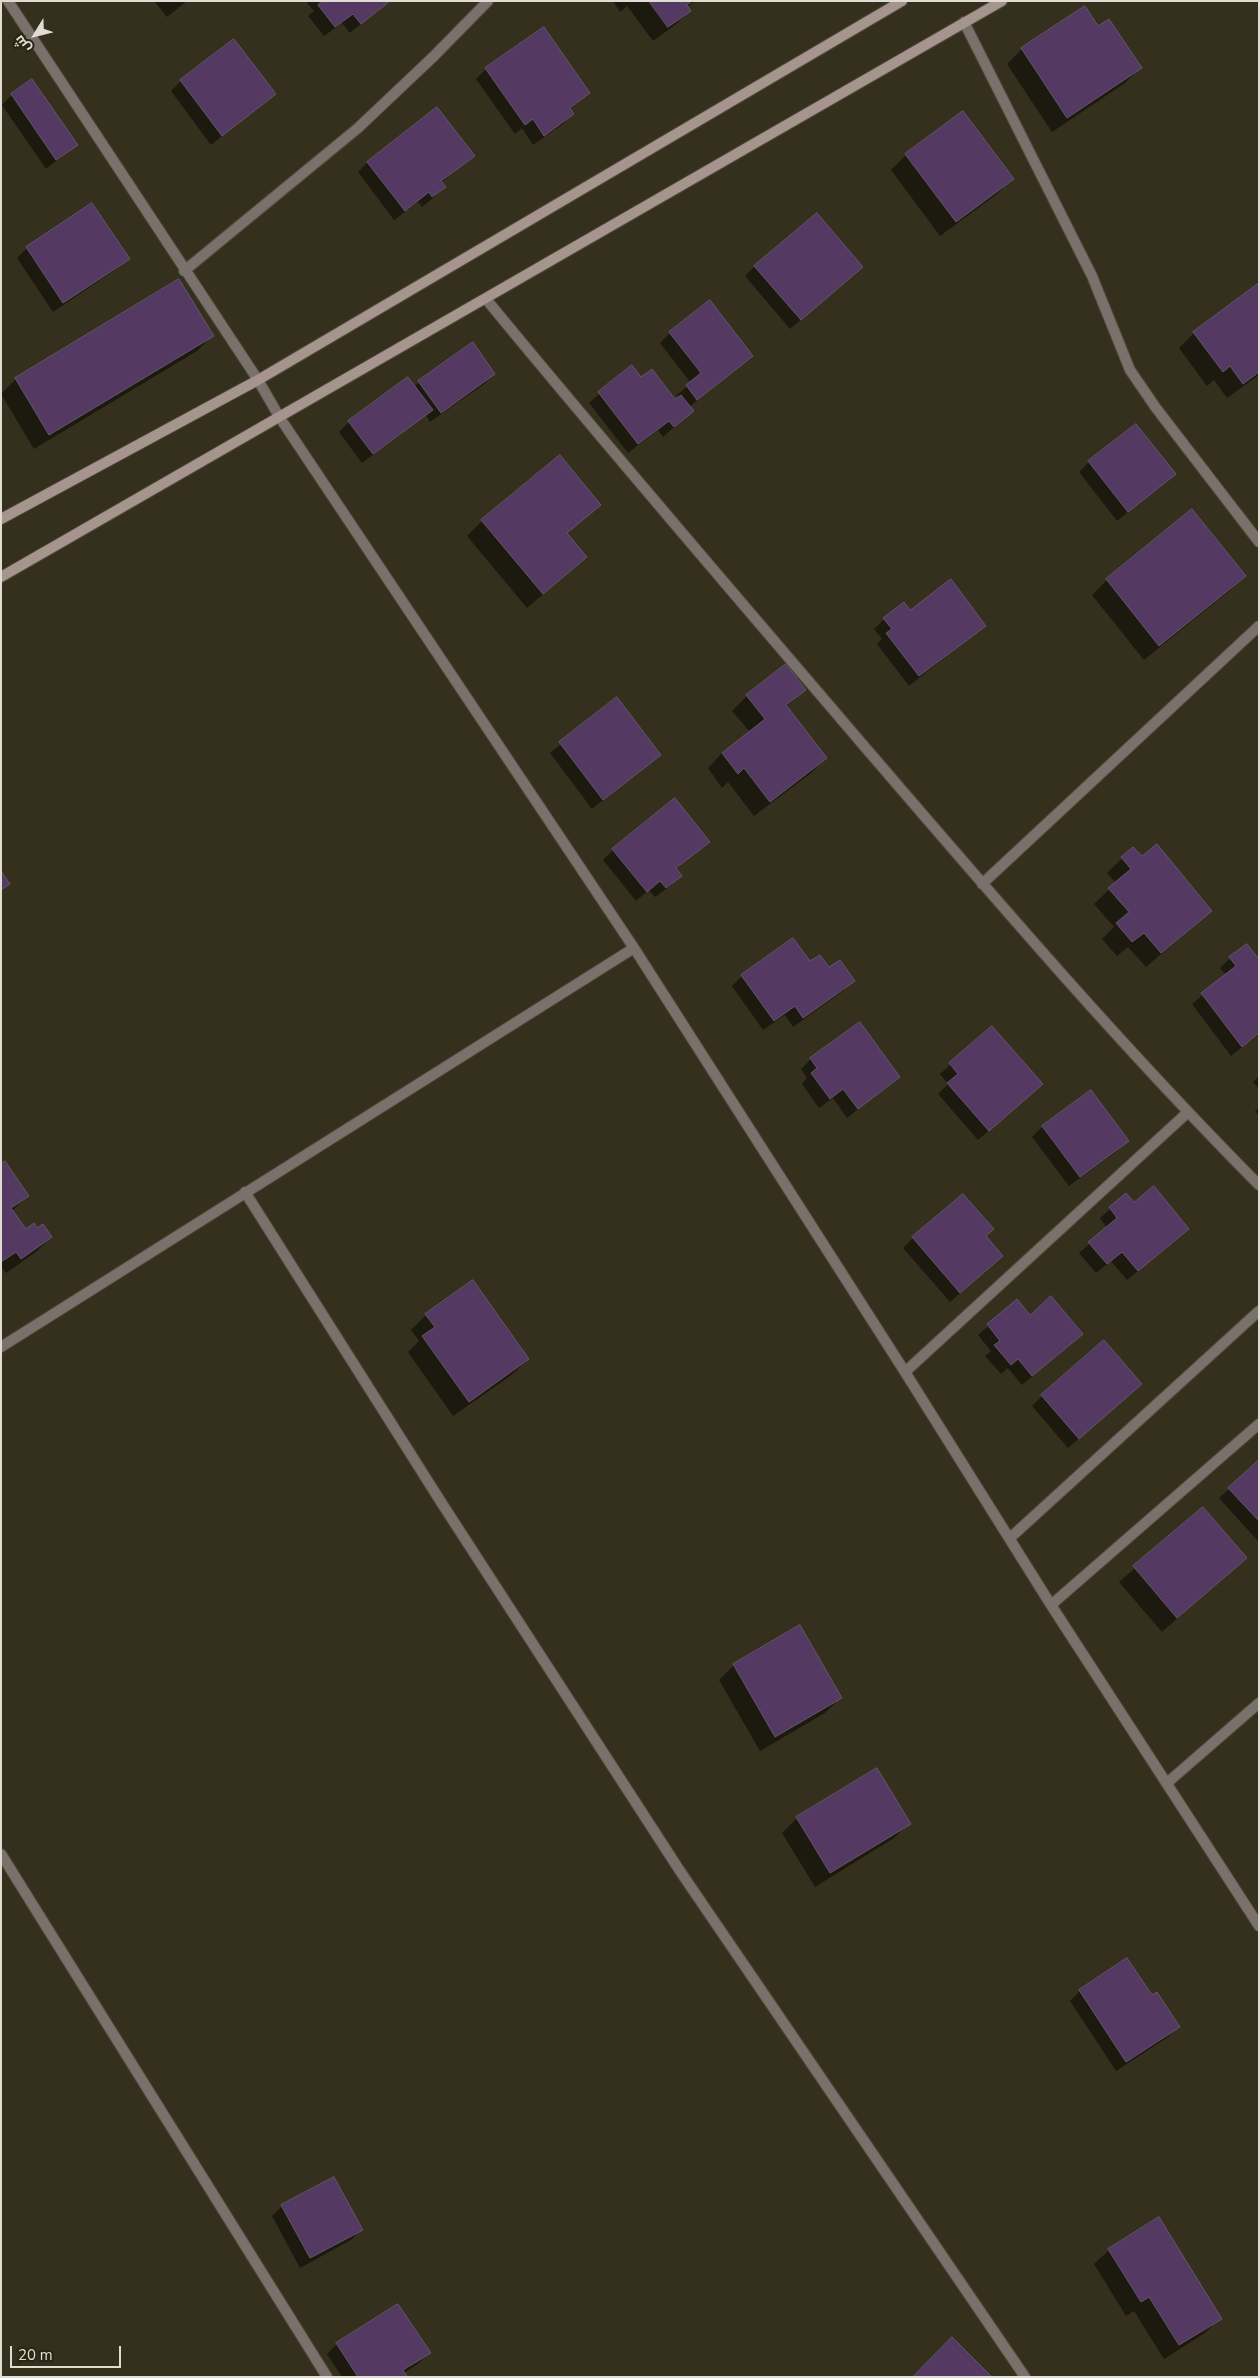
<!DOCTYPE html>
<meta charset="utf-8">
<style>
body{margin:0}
#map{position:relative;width:1260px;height:2378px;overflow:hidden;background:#352f1d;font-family:"Nunito Sans",Cairo,sans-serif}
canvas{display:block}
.frame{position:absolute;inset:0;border:2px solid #e0dcd1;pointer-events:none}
.north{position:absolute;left:10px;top:10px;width:50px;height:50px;-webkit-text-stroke:4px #2b2513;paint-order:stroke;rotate:234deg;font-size:14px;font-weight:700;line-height:20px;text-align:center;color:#e0dcd1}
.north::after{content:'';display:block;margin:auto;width:18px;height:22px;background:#e0dcd1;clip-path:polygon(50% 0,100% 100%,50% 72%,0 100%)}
.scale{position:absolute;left:10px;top:2346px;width:111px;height:22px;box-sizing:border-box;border:2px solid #e0dcd1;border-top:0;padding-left:6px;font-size:15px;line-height:18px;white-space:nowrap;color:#e0dcd1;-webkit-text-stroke:4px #2b2513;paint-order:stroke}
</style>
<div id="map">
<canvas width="1260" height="2378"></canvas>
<div class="frame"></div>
<div class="north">ش</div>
<div class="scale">20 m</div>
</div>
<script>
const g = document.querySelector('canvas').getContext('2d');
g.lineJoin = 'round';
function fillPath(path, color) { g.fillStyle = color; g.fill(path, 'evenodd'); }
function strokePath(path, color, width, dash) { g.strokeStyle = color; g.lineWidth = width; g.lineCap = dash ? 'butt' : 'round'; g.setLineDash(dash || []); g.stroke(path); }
fillPath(new Path2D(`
 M154 1H187L167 17Z
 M309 1H389L350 33 342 23 324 36 308 16 314 11 307 3Z
 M613 1H695L687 7 690 11 675 25 653 41 627 6 620 12Z
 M1097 27 1140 68 1125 83 1052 132 1007 64 1022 49Z
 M486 69 589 93 570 110 573 114 563 124 533 145 522 128 515 134 476 79Z
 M181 81 274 94 211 145 171 91Z
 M12 95 76 145 46 169 2 105Z
 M963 113 1012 179 997 194 940 236 891 170 906 155Z
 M473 156 441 183 444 187 434 197 422 207 418 202 394 220 358 172 368 162Z
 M91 204 128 258 118 268 53 312 17 258 27 248Z
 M755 266 862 267 790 329 745 276Z
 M1259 285V375L1227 398 1214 380 1207 386 1179 348 1194 333Z
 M670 333 752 356 689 407 692 411 663 437 658 430 628 453 589 403 631 367 641 379 675 400 678 398 676 396 691 383 660 343Z
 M212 336 197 351 34 449 1 394 16 379Z
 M494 374 484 384 430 422 426 415 362 463 339 432 349 422 414 387 419 382Z
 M1089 462 1174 474 1117 521 1079 472Z
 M599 505 566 534 586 557 527 608 467 536 482 521Z
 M1192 511 1244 576 1229 591 1144 660 1092 595 1107 580Z
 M909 612 985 626 909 686 877 644 882 639 874 629 884 619Z
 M805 690 786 707 826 758 811 773 754 816 728 782 722 788 708 768 722 753 750 732 732 711 747 696Z
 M617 699 659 755 592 809 550 753Z
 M708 841 675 870 680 876 670 886 655 897 649 890 636 901 603 860 613 850Z
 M1133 848 1141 858 1211 911 1146 967 1128 947 1117 956 1102 939 1114 927 1094 904 1116 883 1107 873Z
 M1230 958 1259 961V1034L1231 1056 1192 1004 1226 975 1220 968Z
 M810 963 853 981 843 991 793 1027 785 1015 763 1030 732 986 742 976Z
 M992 1027 1031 1094 978 1140 938 1094 948 1084 940 1074Z
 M811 1059 898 1077 847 1118 833 1098 819 1108 802 1084 807 1078 801 1069Z
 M1259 1076V1089L1253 1082Z
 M1091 1091 1127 1141 1117 1151 1069 1186 1032 1137 1042 1127Z
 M1259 1108V1116L1255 1111Z
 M1 1166 27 1196 12 1211 26 1230H37L51 1237 36 1252 6 1273 1 1267Z
 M1126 1195 1133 1204 1188 1229 1127 1280 1111 1261 1096 1273 1079 1253 1107 1228 1100 1218Z
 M984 1236 991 1266 950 1302 903 1248 913 1238Z
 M1017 1301 1030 1316 1081 1334 1022 1385 1008 1368 1001 1374 985 1356 991 1351 978 1335Z
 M426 1315 528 1359 513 1374 453 1416 408 1352 419 1341 411 1330Z
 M1130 1394 1068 1448 1032 1406 1042 1396Z
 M1259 1462V1541H1258L1219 1498Z
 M1203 1509 1245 1558 1162 1632 1119 1582Z
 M734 1665 840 1698 825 1713 760 1751 719 1680Z
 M797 1818 909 1823 894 1838 815 1887 782 1833Z
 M1080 1991 1151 1997 1178 2027 1168 2037 1116 2071 1070 2001Z
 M282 2206 361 2230 351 2240 300 2268 272 2216Z
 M1109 2250 1220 2318 1205 2333 1164 2359 1134 2311 1126 2316 1094 2264Z
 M337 2344 429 2353 419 2363 404 2373V2377H342L327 2354Z`), '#0007');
const building = new Path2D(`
 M323 1H390L361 24 353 14 335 27 318 5Z
 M649 1H692L687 5 691 11 668 27Z
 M1085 6 1098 26 1109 19 1142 68 1067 118 1021 48Z
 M544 27 590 93 570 108 574 114 544 136 533 119 525 125 485 68Z
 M234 39 276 94 222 136 180 80Z
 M32 79 78 145 56 160 11 94Z
 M437 107 475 156 441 181 446 187 432 197 429 192 405 211 367 162Z
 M963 111 1014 179 956 222 905 154Z
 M92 203 130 259 63 303 26 247Z
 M817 213 863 267 801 320 754 266Z
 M179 279 214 336 49 435 15 378Z
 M1259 283V372L1243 384 1230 366 1223 372 1193 332Z
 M710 300 753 356 697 400 686 385 701 373 669 332Z
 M473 342 495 374 441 413 418 381Z
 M632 365 641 377 652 369 675 399 681 395 694 411 674 427 669 421 638 444 598 392Z
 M408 377 433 410 373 454 348 421Z
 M1136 424 1176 474 1128 512 1088 461Z
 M560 455 601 505 567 533 587 557 543 594 481 520Z
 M1192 509 1246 576 1159 646 1106 579Z
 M951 579 986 626 919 676 886 633 892 629 883 618 904 602 910 610Z
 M786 664 806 690 786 705 827 758 770 802 744 768 738 774 722 753 765 719 746 695Z
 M617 697 661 755 603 800 559 742Z
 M675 798 710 842 676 868 682 876 666 888 660 881 647 892 612 849Z
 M1157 844 1212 911 1161 953 1144 933 1132 942 1116 923 1129 912 1108 888 1131 869 1121 857 1133 847 1142 856Z
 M1 871 10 884 1 890Z
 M793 938 810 961 820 955 829 967 840 960 855 981 803 1018 795 1006 774 1021 741 975Z
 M1247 944 1259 959V1033L1242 1047 1201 993 1236 966 1229 957Z
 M860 1022 900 1077 858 1109 843 1089 830 1099 811 1073 817 1068 810 1058Z
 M992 1026 1043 1084 989 1131 947 1083 958 1074 949 1063Z
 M1091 1090 1129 1141 1080 1177 1042 1126Z
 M5 1161 29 1196 11 1208 26 1229 34 1223 37 1228 43 1224 52 1237 21 1259 16 1252 1 1262V1164Z
 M1154 1186 1189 1229 1138 1271 1122 1252 1107 1264 1088 1242 1117 1218 1109 1207 1126 1193 1134 1202Z
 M963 1194 994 1229 986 1236 1003 1256 960 1293 912 1237Z
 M473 1280 529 1359 469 1402 422 1336 435 1327 425 1314Z
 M1051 1296 1083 1334 1032 1376 1018 1359 1011 1365 994 1345 1000 1341 987 1324 1017 1299 1030 1315Z
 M1104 1340 1142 1384 1079 1439 1041 1395Z
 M1259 1460V1521L1228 1488Z
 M1203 1507 1247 1558 1177 1618 1133 1566Z
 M800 1625 842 1698 775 1737 733 1664Z
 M877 1768 911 1824 830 1873 796 1817Z
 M1127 1958 1152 1995 1157 1992 1180 2027 1126 2062 1079 1990Z
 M334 2177 363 2230 310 2258 281 2205Z
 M1159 2217 1222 2319 1179 2345 1149 2297 1141 2302 1108 2249Z
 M398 2304 431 2353 403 2370 407 2376 405 2377H358L336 2343Z
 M952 2337 992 2377H913Z`);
fillPath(building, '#543963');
strokePath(building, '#625769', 1);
const street = new Path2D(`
 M8 1 258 380 280 418 634 948 905 1372 1051 1605 1259 1926
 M964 22 1092 276 1130 370 1156 408 1259 542
 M184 271 358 128 434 56 488 1
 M486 299C610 450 737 597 864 746 992 895 1120 1045 1259 1185
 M982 884 1259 626
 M245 1192 441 1502 680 1871 1025 2377
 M1 1347 634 948
 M905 1372 1187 1113
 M1010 1538 1259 1311
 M1051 1605 1259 1424
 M1167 1783 1259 1703
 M1 1854 327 2377`);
const secondary = new Path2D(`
 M1 519 258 380 902 1
 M1 577 1002 1`);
strokePath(street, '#504b3a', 12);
strokePath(secondary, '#504b3a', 12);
strokePath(street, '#7b716c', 10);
strokePath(secondary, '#a5958e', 10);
</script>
